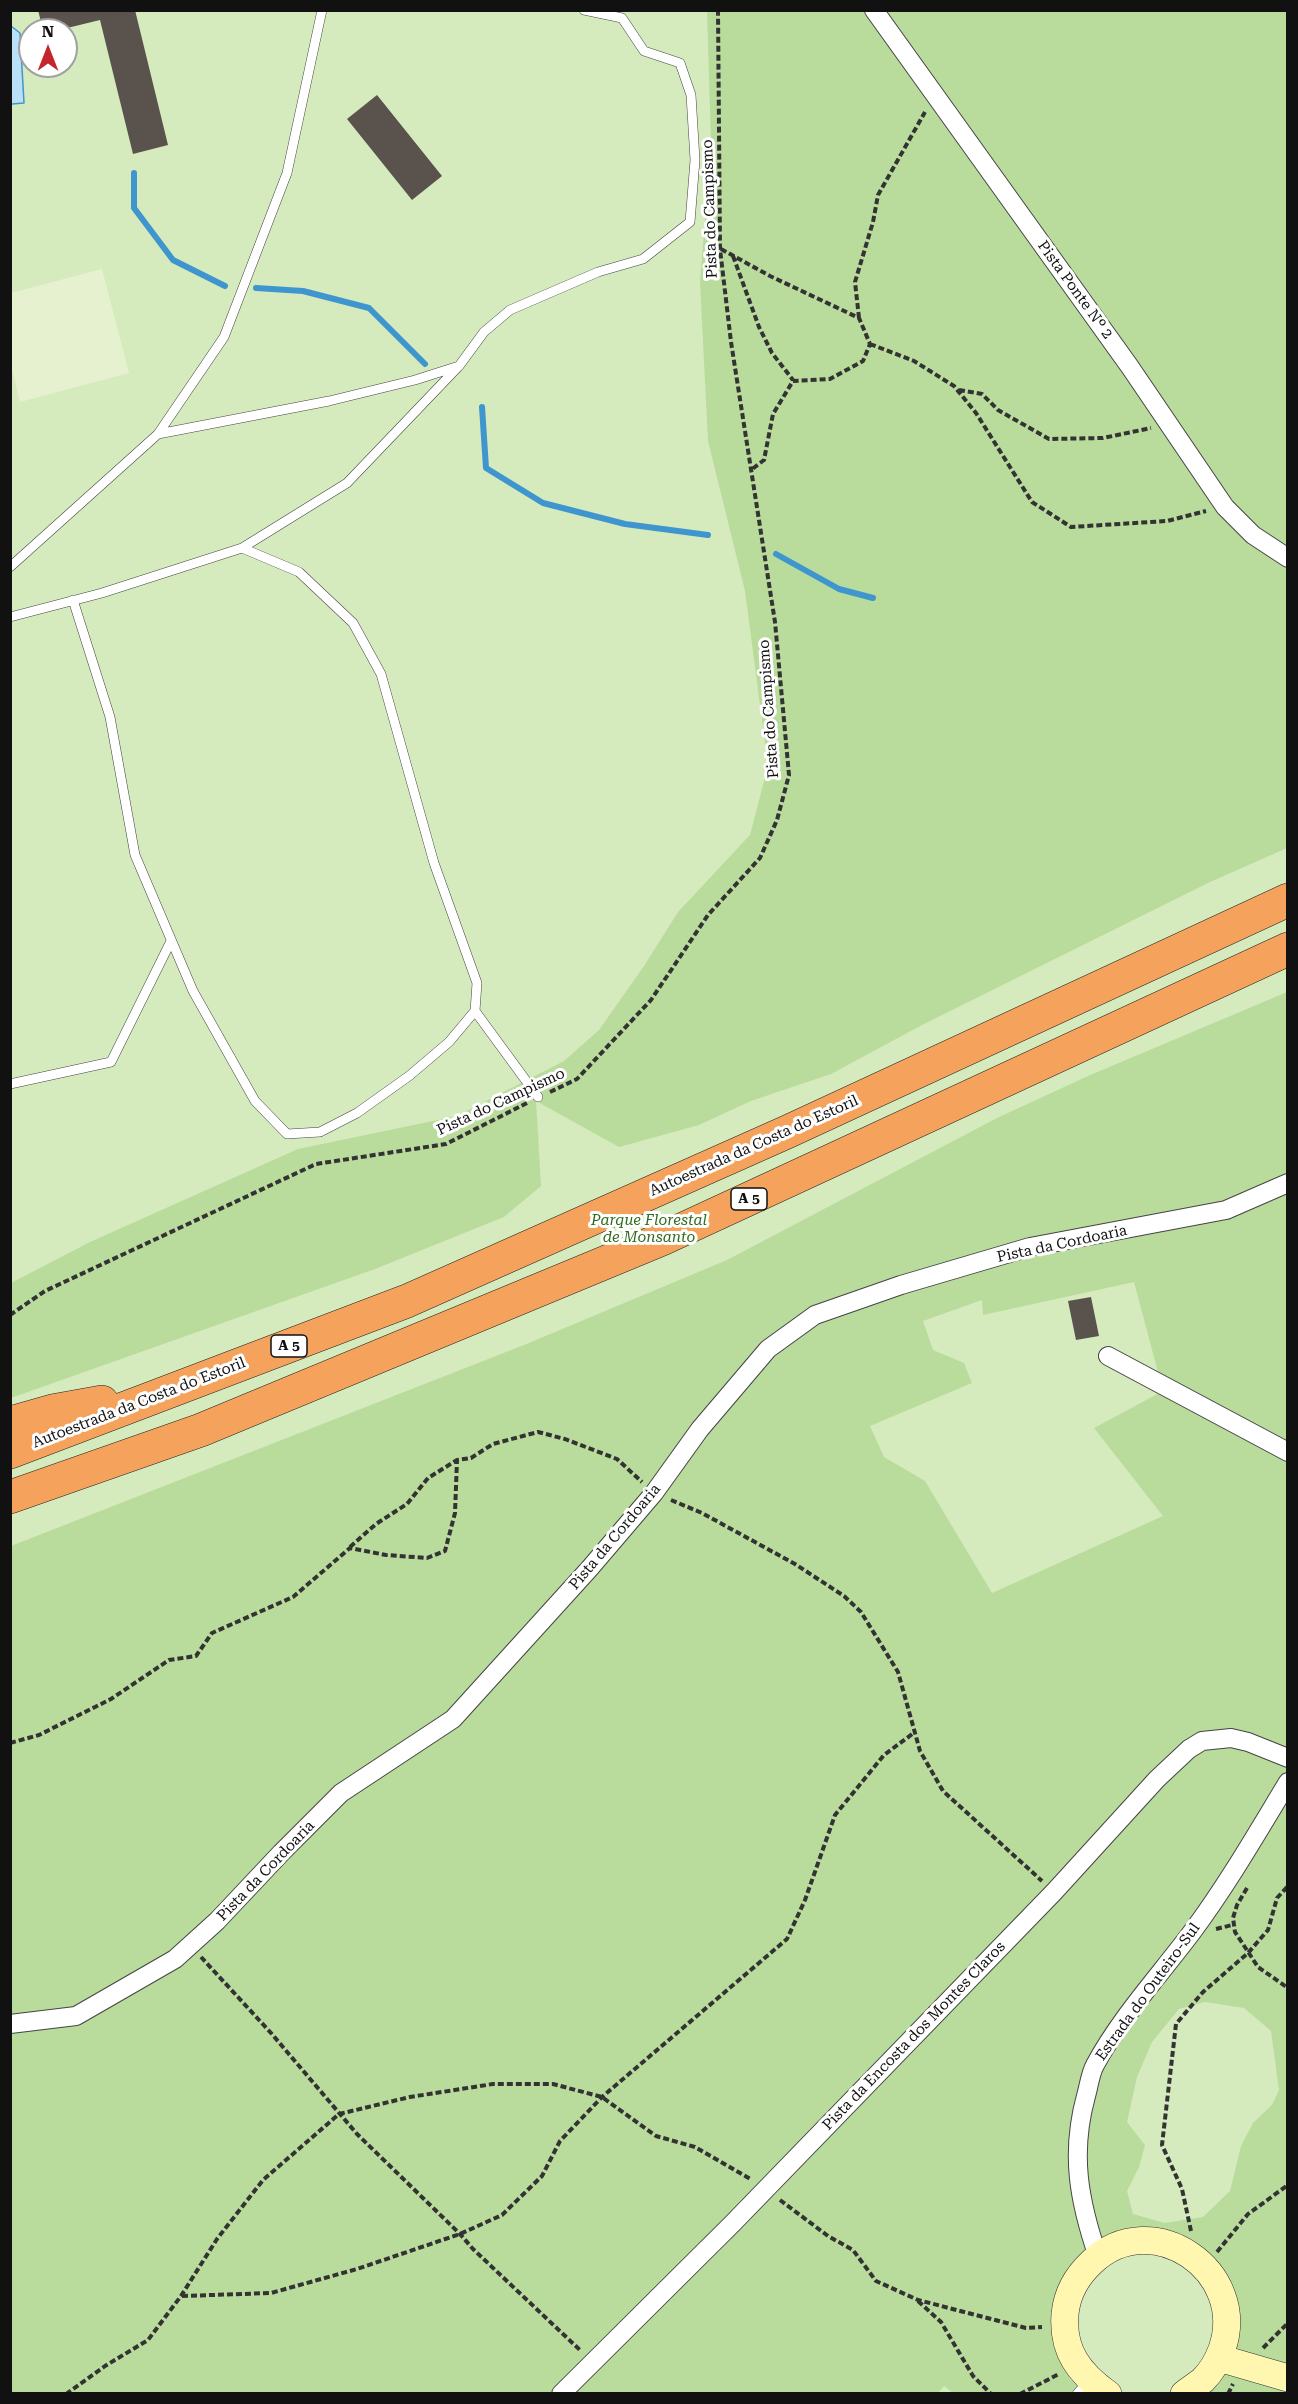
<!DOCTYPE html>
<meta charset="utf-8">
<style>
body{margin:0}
#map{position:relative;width:1298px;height:2404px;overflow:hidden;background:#fffdf5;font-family:"Roboto Serif",serif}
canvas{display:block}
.frame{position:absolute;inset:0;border:12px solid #111;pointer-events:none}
.north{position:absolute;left:18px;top:18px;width:60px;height:60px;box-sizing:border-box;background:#fff;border:2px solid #a0a0a0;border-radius:50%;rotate:0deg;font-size:16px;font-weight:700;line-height:24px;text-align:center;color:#111}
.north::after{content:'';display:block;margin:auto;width:21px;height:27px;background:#c4262e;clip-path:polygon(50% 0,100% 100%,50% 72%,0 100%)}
</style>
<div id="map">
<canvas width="1298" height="2404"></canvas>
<div class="frame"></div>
<div class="north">N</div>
</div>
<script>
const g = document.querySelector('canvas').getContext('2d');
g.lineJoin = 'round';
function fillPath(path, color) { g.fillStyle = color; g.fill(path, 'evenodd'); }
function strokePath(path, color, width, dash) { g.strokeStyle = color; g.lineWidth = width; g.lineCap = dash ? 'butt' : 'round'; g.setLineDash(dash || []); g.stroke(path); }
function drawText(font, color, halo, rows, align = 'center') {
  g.font = font + ' "Roboto Serif",serif'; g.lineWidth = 6; g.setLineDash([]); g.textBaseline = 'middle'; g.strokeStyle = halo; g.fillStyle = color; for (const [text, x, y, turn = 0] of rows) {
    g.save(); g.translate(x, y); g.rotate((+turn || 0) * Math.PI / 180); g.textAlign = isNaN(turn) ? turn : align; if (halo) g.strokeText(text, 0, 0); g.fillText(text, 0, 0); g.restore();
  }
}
fillPath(new Path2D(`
 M10 11H1287V2393H11ZM30 30H66V66H30Z`), '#d5ebbd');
fillPath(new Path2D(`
 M707 11H1287V848L1210 882 922 1025 831 1074 751 1101 699 1125 619 1147 536 1101 541 1186 504 1217 375 1269 11 1398V1283L90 1242 298 1149 457 1116 564 1061 599 1030 644 966 678 912 750 835 768 766 745 591 708 441 700 282 711 143Z
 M1287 992V2393H1209C1215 2386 1221 2379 1226 2372 1251 2331 1241 2279 1204 2249 1195 2242 1181 2232 1168 2231 1158 2230 1143 2236 1133 2238 1120 2240 1099 2240 1089 2247 1066 2263 1055 2291 1052 2318 1049 2344 1063 2378 1085 2393H953L944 2386 937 2394H11V1546L524 1345 727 1260 997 1118 1088 1076ZM1134 1282 1163 1391 1094 1428 1163 1516 992 1593 925 1481 884 1457 870 1426 972 1383 964 1363 933 1350 923 1321 982 1300 983 1315ZM1205 2002 1244 2008 1271 2031 1279 2090 1272 2105 1253 2123 1241 2146 1230 2191 1203 2217 1165 2223 1133 2214 1127 2191 1139 2167 1145 2145 1127 2122 1137 2077 1152 2042 1179 2009Z`), '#b9dc9c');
fillPath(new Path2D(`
 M102 269 129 373 20 402 11 365V293Z`), '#e6f2cf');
const water = new Path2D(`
 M11 26 20 33 24 103 12 104 11 106Z`);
fillPath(water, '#b9e0f7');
strokePath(water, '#3f96cf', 1.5);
strokePath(new Path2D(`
 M134 173V208L173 260 225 286
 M256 288 303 291 369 308 425 364
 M482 407 486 468 543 503 625 524 708 535
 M776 554 839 589 873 598`), '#3f96cf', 6);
fillPath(new Path2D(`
 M38 10H135L168 145 133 154 100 20 59 30H43Z
 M377 95 442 176 412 200 347 119Z
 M1091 1297 1099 1336 1076 1340 1068 1301Z`), '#5a524d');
const lane = new Path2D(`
 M158 434 224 337 287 173 322 10
 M10 567 158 434 329 401 415 380 459 366 484 332 510 310 598 272 643 259 690 222 695 160 691 95 680 63 644 51 622 18 584 10
 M73 600 110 717 135 855 193 991 255 1101 287 1134 320 1132 357 1113 409 1076 449 1042 475 1011 477 983 434 863 381 674 353 623 299 572 242 548
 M10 617 102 593 242 548 347 483 458 367
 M475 1011 538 1097
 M10 1084 111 1062 171 941
 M1077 2394 1089 2380`);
const street = new Path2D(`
 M874 10 1130 367 1225 507 1253 535 1288 558
 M1108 1356 1288 1452
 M10 2024 76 2016 175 1959 217 1921 281 1853 341 1793 453 1719 590 1568 654 1493 700 1429 768 1349 815 1315 901 1285 1030 1247 1226 1210 1288 1183
 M1098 2257C1079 2201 1070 2154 1086 2096 1089 2086 1090 2074 1095 2065 1121 2017 1159 1976 1192 1932 1227 1885 1257 1833 1288 1782
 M561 2394 733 2223 1054 1892 1157 1779 1189 1749 1202 1741 1231 1738 1248 1742 1288 1758`);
const secondary = new Path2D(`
 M1219 2358 1288 2378
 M1108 2394C1079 2373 1062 2351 1065 2314 1067 2293 1077 2276 1092 2262 1152 2205 1249 2271 1222 2349 1218 2360 1211 2372 1203 2380 1197 2385 1190 2389 1184 2394`);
const highway = new Path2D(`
 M10 1423 52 1411 102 1402
 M10 1452 407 1301 787 1132 1288 900
 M10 1497 201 1430 662 1239 1288 949`);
strokePath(lane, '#444', 10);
strokePath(street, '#444', 20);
strokePath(secondary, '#333', 28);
strokePath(highway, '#222', 34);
strokePath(new Path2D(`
 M721 249 770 276 859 318 870 344 863 361 830 379 793 381 773 414 764 460 751 470
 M733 256 759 327 772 353 793 380
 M859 318 855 282 873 222 878 195 925 112
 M870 344 914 361 954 386 976 413 1032 502 1071 527 1167 521 1206 511
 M959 390 982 394 998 410 1049 439 1103 438 1151 428
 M550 1092 577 1079 651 1000 708 915 760 858 777 820 789 775 775 622 731 342 720 249 718 10
 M10 1315 45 1291 316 1164 446 1144 527 1103
 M671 1500 702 1513 795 1564 844 1596 861 1612 898 1672 920 1751 943 1791 1042 1881
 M350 1547 376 1524 407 1504 428 1478 457 1460
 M10 1743 39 1735 111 1699 169 1660 196 1656 212 1633 293 1597 350 1548 386 1555 427 1558 445 1551 455 1513 457 1460 471 1458 493 1444 538 1432 565 1439 617 1459 642 1482
 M1247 1888 1237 1905 1233 1918 1235 1932 1258 1967 1288 1988
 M1216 1929 1232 1925
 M201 1957 271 2033 357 2134 460 2234 473 2249 581 2351
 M780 2200 828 2236 853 2250 876 2281 918 2300 1026 2328 1042 2327
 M1191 2231 1182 2189 1162 2145 1176 2024 1203 1992 1248 1953 1268 1930 1277 1898 1288 1886
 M1217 2252 1248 2214 1288 2185
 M182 2296 271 2293 357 2269 460 2234 502 2215 542 2176 560 2141 602 2097 787 1939 805 1900 835 1815 884 1755 915 1732
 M918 2301 941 2322 973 2376 991 2394
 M1263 2348 1288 2323
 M66 2394 105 2366 148 2340 181 2296 217 2239 263 2180 339 2114 410 2097 493 2084H553L602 2097 656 2136 695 2147 752 2180
 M1020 2394 1059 2374
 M1228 2394 1233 2384`), '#333', 4, [6, 3]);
strokePath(lane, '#fff', 9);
strokePath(street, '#fff', 18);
strokePath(secondary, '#fff6b0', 27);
strokePath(highway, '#f5a25d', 33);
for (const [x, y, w] of [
 [749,1199,36],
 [289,1346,36]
]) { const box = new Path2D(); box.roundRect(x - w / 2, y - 11, w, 22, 4.5); g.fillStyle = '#fff'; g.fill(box); strokePath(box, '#111', 1.5); }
drawText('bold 14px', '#111', null, [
 ["A 5",749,1199],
 ["A 5",289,1346]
]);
drawText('15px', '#111', '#fff', [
 ["Pista do Campismo",710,209,-92],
 ["Pista Ponte Nº 2",1075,290,54],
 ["Pista do Campismo",769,709,-94],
 ["Pista do Campismo",501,1102,-25],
 ["Autoestrada da Costa do Estoril",754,1146,-24],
 ["Pista da Cordoaria",1062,1244,-12],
 ["Autoestrada da Costa do Estoril",139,1403,-21],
 ["Pista da Cordoaria",615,1537,-50],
 ["Pista da Cordoaria",266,1871,-46],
 ["Estrada do Outeiro-Sul",1148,1992,-54],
 ["Pista da Encosta dos Montes Claros",914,2036,-46]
]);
drawText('italic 15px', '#2f6b1f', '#fff', [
 ["Parque Florestal",649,1221],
 ["de Monsanto",649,1238]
]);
</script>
